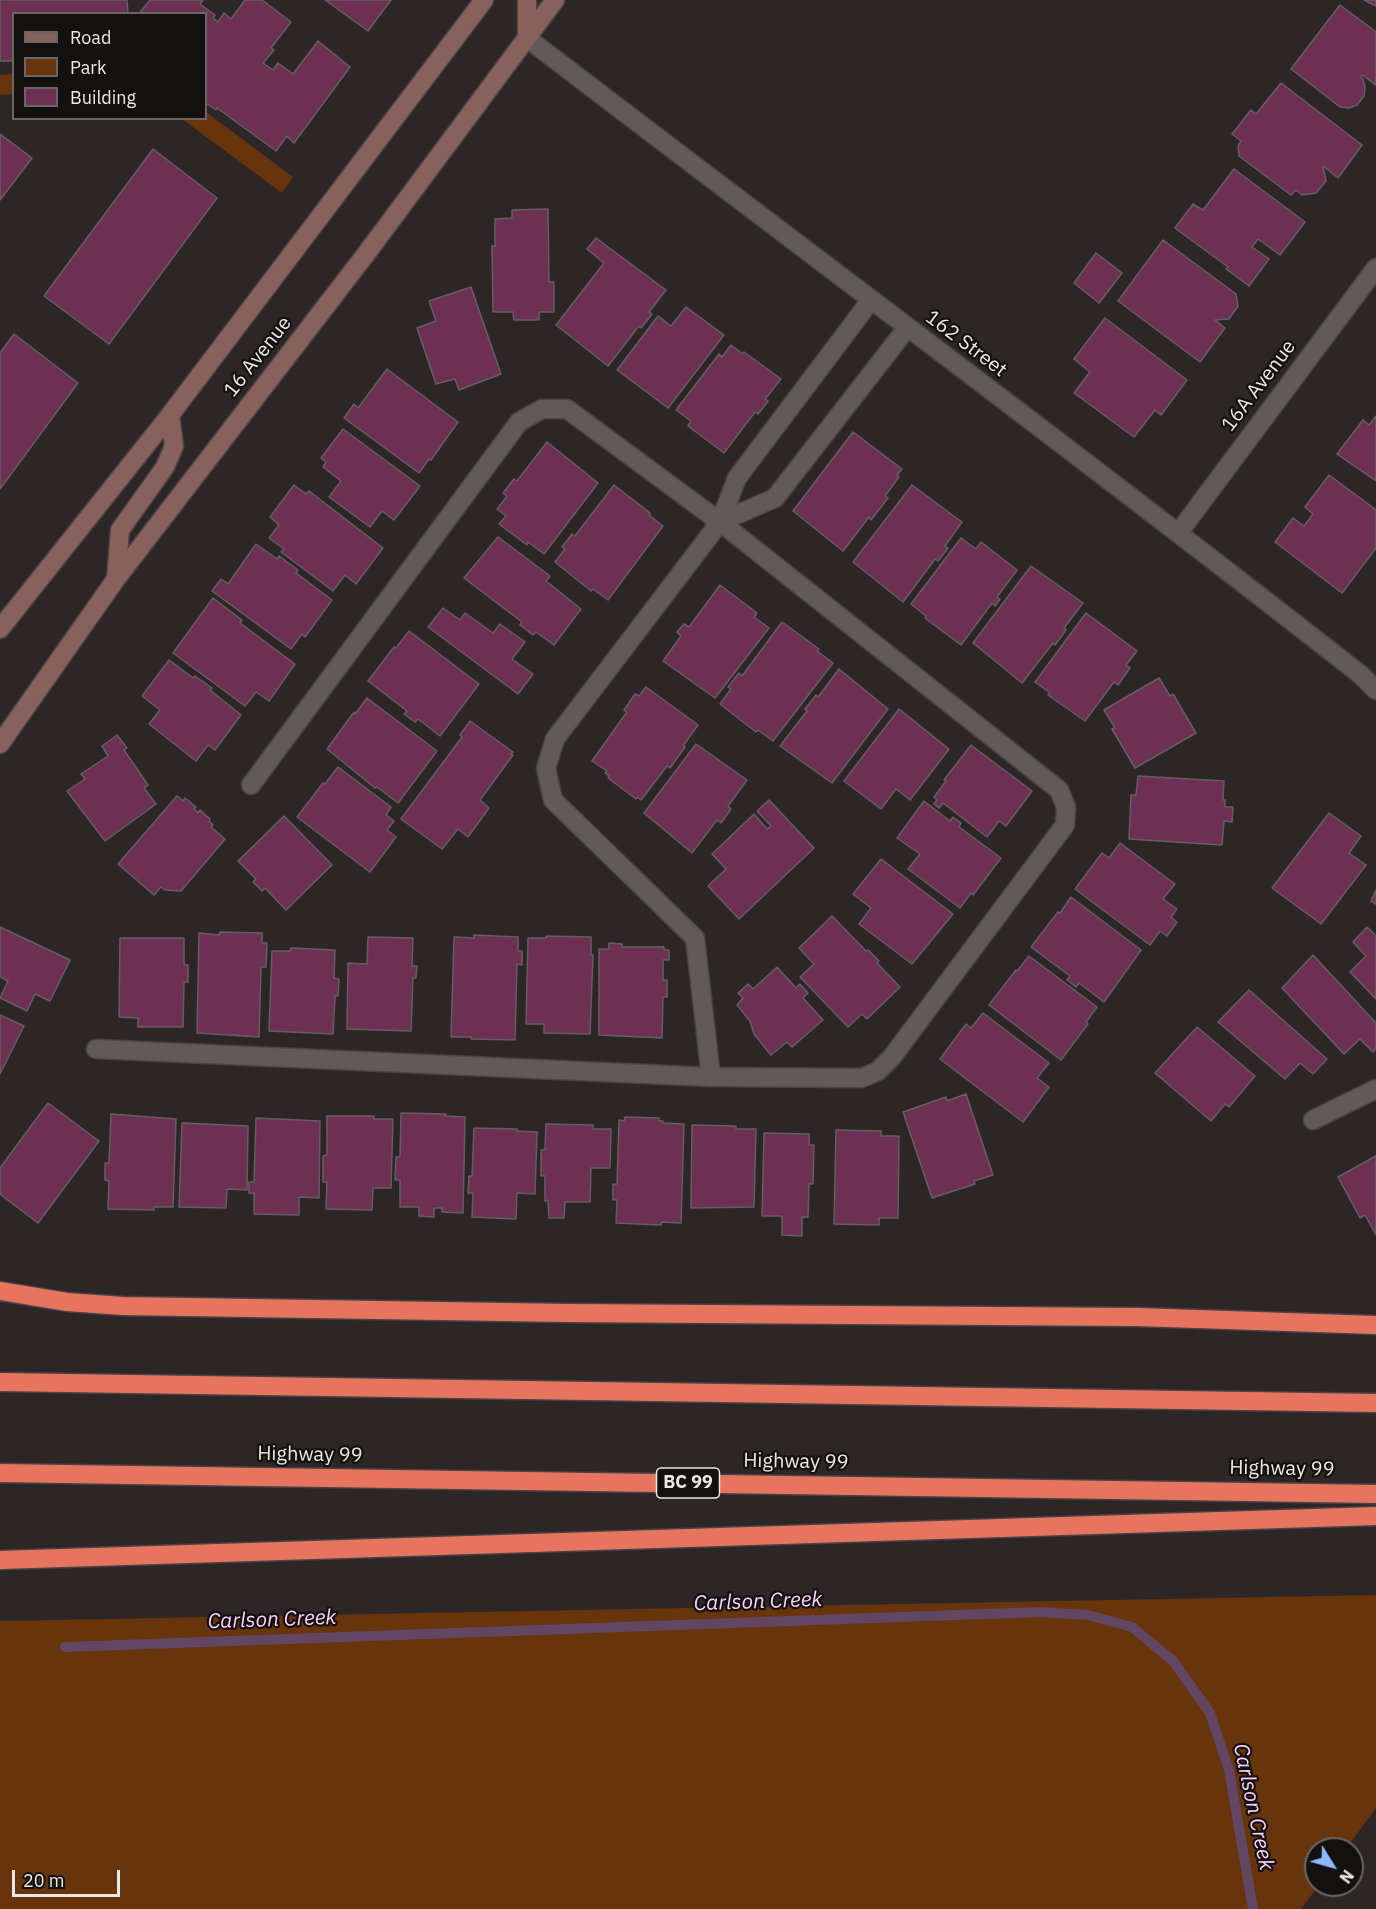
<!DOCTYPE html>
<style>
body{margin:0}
#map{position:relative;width:1376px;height:1909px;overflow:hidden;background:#2d2627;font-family:"IBM Plex Sans",sans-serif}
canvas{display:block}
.legend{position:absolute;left:12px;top:12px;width:195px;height:108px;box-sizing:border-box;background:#131010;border:2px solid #6a6666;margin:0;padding:8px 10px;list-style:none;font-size:18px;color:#ece8e8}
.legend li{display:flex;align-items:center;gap:12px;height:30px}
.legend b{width:30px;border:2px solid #6a6666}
.north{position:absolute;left:1304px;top:1837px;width:60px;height:60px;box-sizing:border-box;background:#131010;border:2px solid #6a6666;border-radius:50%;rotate:127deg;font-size:16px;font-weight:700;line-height:24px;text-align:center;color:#ece8e8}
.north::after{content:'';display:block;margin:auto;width:21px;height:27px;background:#8fb8fd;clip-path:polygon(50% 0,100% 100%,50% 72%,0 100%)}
.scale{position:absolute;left:12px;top:1870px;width:108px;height:27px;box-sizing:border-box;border:3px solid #ece8e8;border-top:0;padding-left:8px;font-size:18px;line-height:21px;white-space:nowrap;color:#ece8e8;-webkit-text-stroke:4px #131010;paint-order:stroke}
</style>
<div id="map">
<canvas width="1376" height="1909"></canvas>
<ul class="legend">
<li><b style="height:8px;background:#89615c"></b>Road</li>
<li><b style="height:16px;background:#67340c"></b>Park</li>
<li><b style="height:16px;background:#6d3052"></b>Building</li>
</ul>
<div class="north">N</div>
<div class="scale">20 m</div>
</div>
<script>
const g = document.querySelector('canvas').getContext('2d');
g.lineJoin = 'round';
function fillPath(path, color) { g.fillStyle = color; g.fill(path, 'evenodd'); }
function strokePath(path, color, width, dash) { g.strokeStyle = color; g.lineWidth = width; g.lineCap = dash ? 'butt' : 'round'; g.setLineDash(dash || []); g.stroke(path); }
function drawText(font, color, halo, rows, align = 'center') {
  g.font = font + ' "IBM Plex Sans",sans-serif'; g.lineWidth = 4.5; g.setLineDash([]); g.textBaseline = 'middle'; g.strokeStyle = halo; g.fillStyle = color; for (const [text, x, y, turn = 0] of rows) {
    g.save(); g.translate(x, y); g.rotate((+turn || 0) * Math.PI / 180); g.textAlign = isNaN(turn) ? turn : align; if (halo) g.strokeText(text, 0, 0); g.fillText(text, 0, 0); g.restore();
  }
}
fillPath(new Path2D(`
 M13 74V94L0 95V75Z
 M206 112 293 177 282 193 182 119 206 118Z
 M1376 1595V1808L1346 1849H1316V1885H1319L1301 1909H0V1621Z`), '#67340c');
strokePath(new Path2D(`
 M65 1647 1040 1612 1088 1615 1132 1627 1173 1661 1210 1713 1229 1770 1253 1909`), '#624663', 10);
const building = new Path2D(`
 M0 0H127L128 14H14V61H0Z
 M150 0H203L200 4 215 15 213 18 218 22 224 13 231 19 245 0H262L291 22 271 48 274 50 263 63 273 70 278 63 293 74 318 41 350 67 294 143 287 136 276 151 217 108 216 110 206 103V14H139Z
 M325 0H391L368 31Z
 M1364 0H1376V6Z
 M1340 5 1376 32V85L1362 75 1360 77 1363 79 1365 87 1364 96 1357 105 1349 108 1340 107 1291 69Z
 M1281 83 1362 145 1338 178 1323 166 1326 181 1316 193 1302 195 1296 190 1291 195 1239 156 1238 146 1241 141 1232 134 1251 110 1256 114Z
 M0 134 32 158 0 200Z
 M153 149 217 198 109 344 44 296Z
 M1234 169 1305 222 1280 255 1258 239 1252 247 1269 259 1249 286 1226 269 1228 267 1175 228 1193 204 1203 210Z
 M548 209 549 282H554V312H539V320H514L513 312H493L492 246H495V219L512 218V210Z
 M596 238 666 290 649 312 652 314 641 328 639 326 608 366 556 325 604 263 587 249Z
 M1163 240 1236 294 1238 306 1229 319 1215 320 1225 328 1200 362 1118 301Z
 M1096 253 1122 273 1099 303 1074 283Z
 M471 287 501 374 459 390 455 379 436 384 417 328 436 321 429 301Z
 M686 307 724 335 668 408 617 370 658 316 671 326Z
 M1105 318 1187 380 1161 415 1155 410 1134 437 1074 393 1090 372 1074 359Z
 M14 334 78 383 0 489V353Z
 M731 345 743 354 744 352 781 379 765 399 768 401 758 414 755 412 724 453 688 426 691 421 676 410 719 354 722 357Z
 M387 369 458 422 431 460 429 459 419 473 344 418 354 404 358 408Z
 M1376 416V481L1337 454 1363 420 1369 425Z
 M343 429 420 486 394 520 382 511 370 527 329 497 341 481 323 467 326 462 321 458Z
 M853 432 902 469 897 475 899 477 885 496 888 498 871 520 869 517 843 551 793 511Z
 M547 442 598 483 544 554 528 542 527 545 499 524 506 516 497 509 507 496 503 493 514 479 517 481Z
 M1329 475 1376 510V548L1342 593 1275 542 1293 518 1304 526 1313 514 1305 507Z
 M294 485 306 494 309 491 383 548 356 584 345 575 333 591 281 552 284 549 269 538 279 525 270 517Z
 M614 485 650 513 649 515 663 526 608 600 593 589 591 591 555 562 565 549 562 547 572 534 575 536Z
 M912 485 962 522 945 546 948 548 938 561 935 559 903 602 853 562Z
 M498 537 550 576 546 581 581 609 554 645 536 632 533 635 520 625 522 622 464 578Z
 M961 538 976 549 981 542 1017 570 997 597 1000 599 995 606 992 603 961 645 925 618 926 616 911 604Z
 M256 544 277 559 279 556 298 570 296 573 332 600 305 637 302 634 291 649 212 591 221 579 228 584Z
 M1031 566 1083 603 1064 628 1066 630 1055 645 1053 643 1022 683 973 643Z
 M720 585 757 613 754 617 769 628 715 698 663 661 681 636 677 632 684 624 689 627Z
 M213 598 242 620 240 623 295 664 269 701 256 692 245 706 173 653Z
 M443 608 460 620 465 613 493 633 500 624 525 642 512 659 533 674 518 694 428 627Z
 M1086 613 1137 651 1126 665 1130 668 1118 685 1114 682 1085 721 1048 695 1050 693 1035 682Z
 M782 622 819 649 817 651 833 663 773 741 758 730 756 732 720 704 731 689 728 687 739 673 742 676Z
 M409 631 479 684 440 736 418 719 415 722 404 714 407 711 368 681 394 647 396 648Z
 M169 660 193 678 195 676 212 688 210 690 241 715 215 750 208 745 196 761 149 724 160 710 142 696Z
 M839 669 888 709 832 783 780 746 807 711 805 709 816 695 818 697Z
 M1159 678 1170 696 1173 694 1196 733 1135 768 1112 729 1115 728 1104 710Z
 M646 687 698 725 683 746 685 747 670 768 667 766 641 800 637 797 636 799 608 778 609 776 605 773 607 771 592 761 627 712 624 710 635 694 639 696Z
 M367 698 437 751 398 803 377 787 375 788 327 749 354 712 355 714Z
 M899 709 949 749 910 800 896 789 881 809 844 781Z
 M470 721 513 752 511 754 513 755 480 800 489 808 468 837 458 829 442 849 401 819 462 737 460 735Z
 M117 735 127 748 124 750 148 785 144 788 156 804 105 841 67 791 85 779 81 774 108 756 102 746Z
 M696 744 747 780 728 806 731 809 721 823 717 820 692 853 644 813Z
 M971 745 1032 791 1006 826 999 821 987 837 943 803 939 808 934 804 937 800 934 797 946 781 944 780Z
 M338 767 391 807 386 815 394 821 387 830 396 837 370 872 297 817 323 783 325 784Z
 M1138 776 1224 781 1223 800H1225V807H1233L1232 822 1224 821 1222 845 1129 839 1131 795H1136Z
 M177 796 183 801 185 798 196 807 194 809 198 813 200 810 210 819 209 821 213 825 211 827 225 839 181 891 165 890 161 887 154 895 118 864Z
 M769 800 814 848 739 919 708 886 726 869 712 854 754 814 767 829 771 826 757 811Z
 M924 801 950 821 953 817 961 823 959 827 1001 858 973 895 971 893 960 908 908 869 920 854 897 838Z
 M1329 813 1361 836 1349 853 1366 865 1321 924 1272 888Z
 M284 816 332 865 286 910 265 888 262 891 253 882 256 879 238 861Z
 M1120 843 1175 884 1163 899 1177 909 1171 917 1177 922 1167 936 1160 931 1150 945 1075 889 1102 853 1109 858Z
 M881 859 953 914 912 964 859 924 871 908 853 894Z
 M1376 890V904L1371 901Z
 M1071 897 1141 950 1104 1002 1079 983 1076 987 1067 980 1070 976 1031 947 1058 912 1060 913Z
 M832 916 866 951 868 950 879 961 877 963 900 987 867 1019 862 1014 848 1027 800 977 814 964 799 948Z
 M0 927 70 960 50 1001 35 994 27 1011 0 998 8 981 0 977Z
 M1367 927 1376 936V999L1350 972 1366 956 1353 942Z
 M220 932 262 933V943H267L266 967H261L259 1037 197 1033 199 933 219 935Z
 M474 935 518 937V951H522V965L517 964 515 1040 471 1039V1037H451L454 937 474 938Z
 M546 936 591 937V955H593L590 1034 544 1033V1024H526L528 938H546Z
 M368 937 413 938 412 966H417L416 978H413L411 1031 347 1029 348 963 367 964Z
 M120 938H184V965H188V982H184L183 1027H138V1018L119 1017Z
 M609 943 622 944V947H664V950H669V960H663V980H667V997H663L662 1038 599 1035V949H609Z
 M291 948 335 950 334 978 339 979 338 996H335L333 1034 269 1031 272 951H290Z
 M1313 955 1376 1023V1048L1373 1052 1360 1039 1344 1054 1282 988Z
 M1029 956 1097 1007 1086 1022 1088 1024 1061 1060 989 1005 1016 970 1017 971Z
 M777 967 796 988 800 984 808 993 803 998 823 1020 792 1047 787 1042 771 1055 754 1034 750 1021 737 1005 743 998 738 993 748 984 753 989Z
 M1249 990 1327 1059 1313 1074 1300 1063 1285 1079 1218 1022Z
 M983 1013 1049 1063 1037 1078 1049 1087 1023 1122 940 1059 966 1024 971 1028Z
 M0 1015 24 1026 0 1074Z
 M1197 1027 1255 1076 1229 1107 1225 1104 1211 1121 1155 1073Z
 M966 1094 993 1175 974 1181 975 1184 932 1198 903 1112 946 1097 947 1101Z
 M48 1103 99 1141 38 1223 0 1194V1168Z
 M401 1113 446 1114 445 1116 465 1117 463 1213 442 1212V1208H434V1217L419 1216V1207H400V1180H395L396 1157H400Z
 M111 1114 176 1119 173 1207H154V1210L108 1209 109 1181 105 1180V1163H109Z
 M327 1116H374V1119H393L391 1188H373L372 1210 326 1209 327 1182H323V1156L327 1155Z
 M625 1117 659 1118V1121H663V1123L684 1124 681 1223 662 1222 661 1225 616 1223 617 1200H613V1184H617L619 1120 624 1121Z
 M256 1118 320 1121 319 1198 299 1197V1215L254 1214V1193H249V1182H254Z
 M182 1123 248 1126 247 1190 227 1189 226 1208 179 1207Z
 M546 1124 593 1125V1129H611L610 1168H591L590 1202H565L564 1218H549L548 1200 545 1201V1176H541V1150H545Z
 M692 1125 736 1126V1129H756L754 1207 691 1208Z
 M474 1128 517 1129V1131L537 1132 535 1194 517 1193 516 1219 472 1217 473 1193H468L469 1176H472Z
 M836 1130 881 1131V1136H899L898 1218H879V1225L834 1224Z
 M764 1133 809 1134V1145H814L813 1184H809L808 1217H802V1236L782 1235V1216H762Z
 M1376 1156V1235L1365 1215 1360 1218 1338 1177Z`);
fillPath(building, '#6d3052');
strokePath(building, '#655e62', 1.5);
const service = new Path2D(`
 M720 522 775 498 907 328
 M96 1049 711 1077 862 1078 878 1071 892 1057 1065 825 1066 807 1059 790 720 522 567 409H542L519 422 251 785
 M711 1077 695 938 553 800 546 768 555 739 720 522 737 478 871 300
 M1313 1120 1376 1089`);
const minor = new Path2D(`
 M527 38C805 251 1086 459 1361 675L1376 690
 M1179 532 1376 268`);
const secondary = new Path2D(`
 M527 0V38
 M116 579 120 530 165 467 174 446 170 415
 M0 629 170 415 484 0
 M0 744 116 579 369 250 555 0`);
const motorway = new Path2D(`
 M0 1291 67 1302 123 1306 567 1313 1137 1317 1376 1325
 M0 1382 1376 1403
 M0 1473 1376 1494
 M0 1560 1376 1516`);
strokePath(service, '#494344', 21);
strokePath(minor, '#494344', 21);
strokePath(secondary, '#494344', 21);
strokePath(motorway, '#494344', 21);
strokePath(service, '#61595a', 18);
strokePath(minor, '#61595a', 18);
strokePath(secondary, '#89615c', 18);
strokePath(motorway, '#e7745f', 18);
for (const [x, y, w] of [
 [688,1483,63]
]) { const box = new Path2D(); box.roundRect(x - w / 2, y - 15, w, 30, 4.5); g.fillStyle = '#131010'; g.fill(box); strokePath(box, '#ece8e8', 1.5); }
drawText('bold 18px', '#ece8e8', null, [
 ["BC 99",688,1483]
]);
drawText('20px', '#ece8e8', '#131010', [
 ["162 Street",966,344,37],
 ["16 Avenue",258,357,-52],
 ["16A Avenue",1259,386,-53],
 ["Highway 99",310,1455,1],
 ["Highway 99",796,1462,1],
 ["Highway 99",1282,1469,1]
]);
drawText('italic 21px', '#fdd1fd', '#131010', [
 ["Carlson Creek",758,1602,-2],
 ["Carlson Creek",272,1620,-2],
 ["Carlson Creek",1253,1807,78]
]);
</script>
